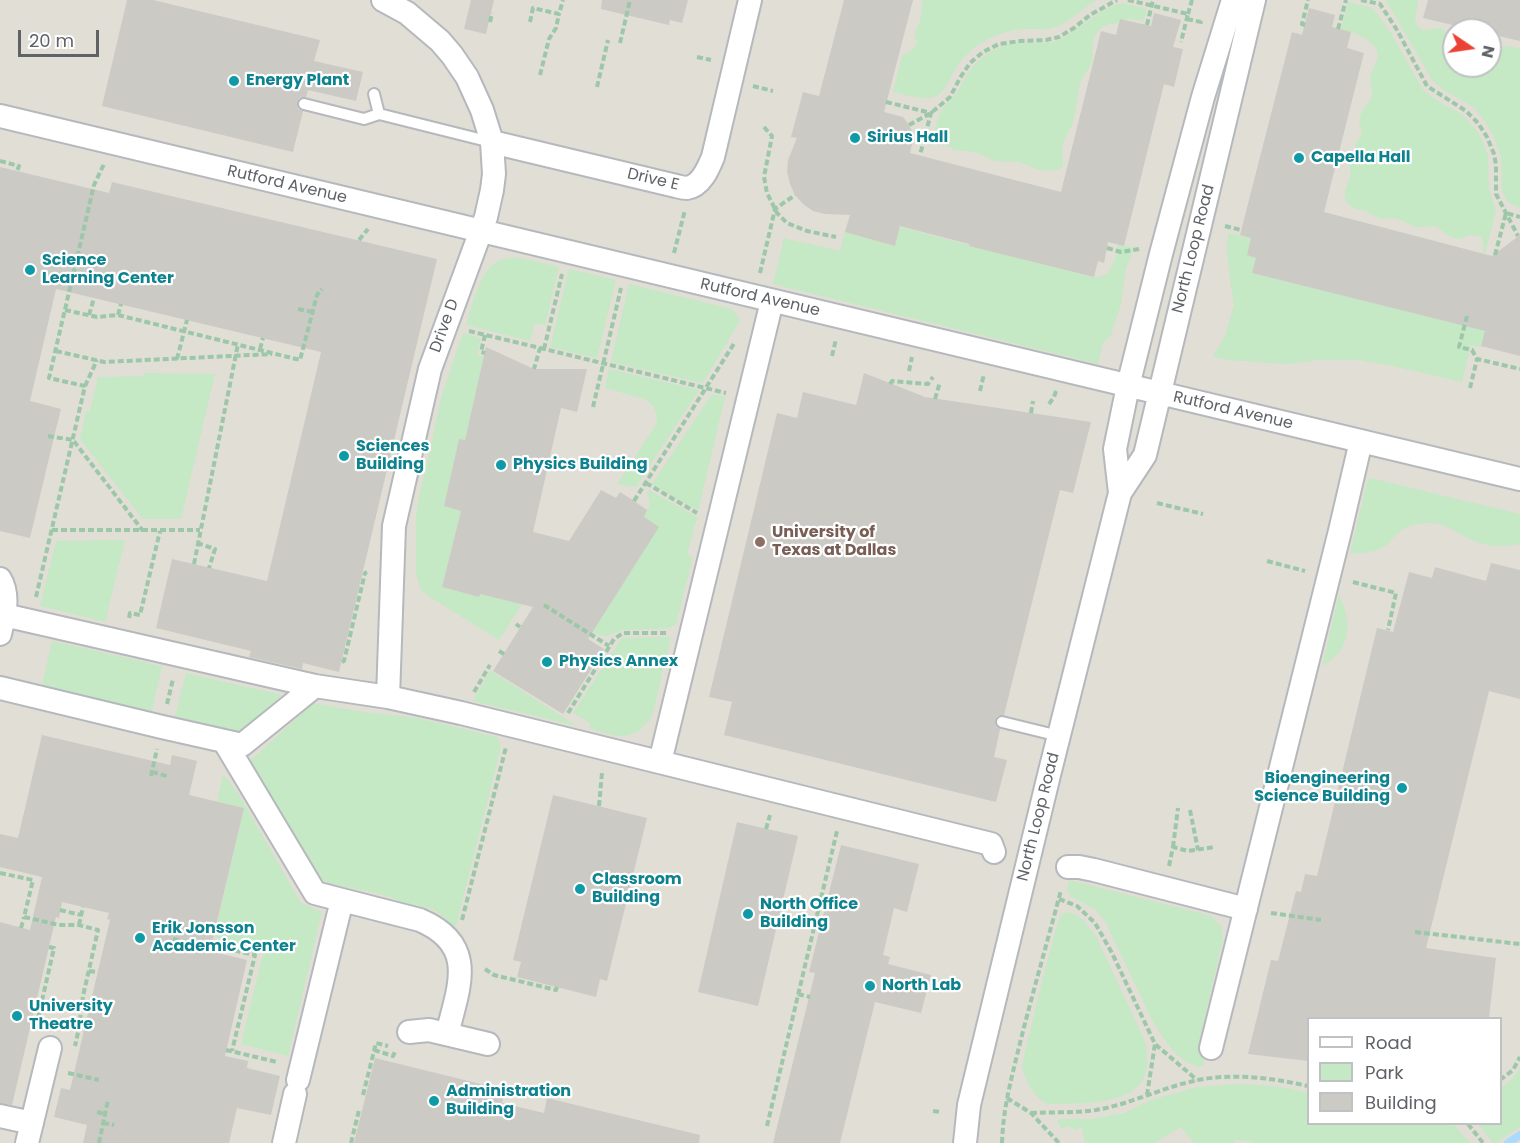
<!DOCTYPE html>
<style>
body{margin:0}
#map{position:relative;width:1520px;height:1143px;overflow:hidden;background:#f1efe8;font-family:Poppins,sans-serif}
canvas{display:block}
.legend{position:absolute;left:1307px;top:1017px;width:195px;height:108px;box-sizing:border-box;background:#fff;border:2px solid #bfc1c3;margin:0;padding:8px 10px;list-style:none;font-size:18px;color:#5f6368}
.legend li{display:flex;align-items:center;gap:12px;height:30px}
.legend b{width:30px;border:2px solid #bfc1c3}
.north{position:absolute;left:1442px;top:18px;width:60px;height:60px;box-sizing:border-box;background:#fff;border:2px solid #bfc1c3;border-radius:50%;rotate:103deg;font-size:16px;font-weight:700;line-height:24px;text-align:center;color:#5f6368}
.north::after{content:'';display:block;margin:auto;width:21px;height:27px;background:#ea4335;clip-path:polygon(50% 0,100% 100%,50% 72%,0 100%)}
.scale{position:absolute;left:18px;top:30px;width:81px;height:27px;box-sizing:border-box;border:3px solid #5f6368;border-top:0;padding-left:8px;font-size:18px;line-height:21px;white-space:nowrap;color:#5f6368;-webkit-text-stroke:4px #fff;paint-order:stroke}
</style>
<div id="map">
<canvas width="1520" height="1143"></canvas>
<ul class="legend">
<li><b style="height:8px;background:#fff"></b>Road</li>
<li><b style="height:16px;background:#c5e8c5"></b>Park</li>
<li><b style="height:16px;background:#cccac5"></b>Building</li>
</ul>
<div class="north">N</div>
<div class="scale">20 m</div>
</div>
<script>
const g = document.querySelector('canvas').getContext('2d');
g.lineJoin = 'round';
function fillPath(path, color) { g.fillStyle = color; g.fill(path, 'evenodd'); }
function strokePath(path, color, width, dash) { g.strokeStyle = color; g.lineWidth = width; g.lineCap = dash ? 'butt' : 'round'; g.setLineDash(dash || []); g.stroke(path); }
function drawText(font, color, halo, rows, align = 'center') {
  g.font = font + ' Poppins,sans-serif'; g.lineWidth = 4.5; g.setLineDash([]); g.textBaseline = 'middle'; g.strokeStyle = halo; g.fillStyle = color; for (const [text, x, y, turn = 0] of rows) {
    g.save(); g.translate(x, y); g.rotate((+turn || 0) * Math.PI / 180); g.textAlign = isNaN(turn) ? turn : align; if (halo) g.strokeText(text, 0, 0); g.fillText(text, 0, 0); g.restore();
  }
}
fillPath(new Path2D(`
 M0 0H1520V1143H0ZM1454 30H1490V66H1454ZM1308 1018H1500V1124H1308Z`), '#e1ded6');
fillPath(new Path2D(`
 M923 0H1096C1082 9 1069 23 1053 28 1044 31 1035 28 1025 29 1009 29 992 36 978 45 969 51 962 59 956 68 949 79 946 92 934 97 923 101 904 94 893 92L902 56C909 52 914 50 917 43 912 29 917 32 920 20 922 14 921 6 923 0Z
 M1386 0H1418L1415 18 1417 26 1423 30 1441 28 1454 37V66H1490V45C1501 50 1510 42 1520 50V208L1508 202 1504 196 1502 190 1501 156 1494 137 1485 121 1475 109 1465 102 1445 91 1432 80Z
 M1348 2 1372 8 1376 12 1392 35 1423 90 1438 101 1461 114 1478 132 1484 144 1488 156 1489 189 1496 211 1485 253 1483 252V243L1482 238 1479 236 1470 235 1460 239 1454 238 1447 235 1438 227 1433 226 1416 227 1400 220 1394 218 1380 219 1366 211 1356 209 1349 205 1345 199V192L1351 172 1348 161 1362 132 1359 121 1360 116 1363 109 1371 99 1372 92 1370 77 1378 56 1377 50 1369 41 1357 34 1341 30Z
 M1123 3 1147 9 1143 21 1128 18C1119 27 1108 20 1099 30 1089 42 1095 49 1092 61 1090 68 1084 74 1081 81 1076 92 1078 106 1074 117 1072 128 1064 137 1062 148 1061 154 1064 159 1063 166L1059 169 1051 171 1040 170 1019 162 995 161 975 152 955 150 946 145H931C934 135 936 123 940 113 943 106 952 99 957 92 961 87 962 81 966 76 975 61 992 48 1009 44 1025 40 1044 46 1059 40 1081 29 1099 8 1123 3Z
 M900 227 1093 277H1098L1108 274 1115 259 1118 244 1134 248 1126 268 1121 304 1111 335 1103 343 1098 364 773 284 784 238 840 251 845 232 895 246Z
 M1228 233 1251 238 1247 255 1256 258 1252 273 1449 322H1488L1481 347 1471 345 1462 382 1388 365 1360 360H1319L1286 364 1228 360 1213 356 1225 336 1234 305 1230 280 1227 248Z
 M508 258H521L559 267 545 325 535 323 530 341 466 325C472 307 478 275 494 264 498 261 503 259 508 258Z
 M569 269 616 280 597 358 550 347Z
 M629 284 732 309 740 320 703 383 611 362Z
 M463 333 481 338 477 355 484 357 465 440 459 439 444 506 461 511 442 587 479 597 480 594 522 604 499 640 430 597 421 590 416 574V516L419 498 442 395Z
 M609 369 699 390 636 487 617 484 657 423C657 402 647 399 629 395 621 392 613 390 605 388Z
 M144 373 215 374 181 519H143L80 439 86 411H90L98 377 144 376Z
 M712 394 725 397 698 511 652 484Z
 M1370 478 1520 514V544C1502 547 1486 547 1469 539 1457 533 1445 523 1430 523 1420 523 1408 525 1399 532 1394 536 1391 541 1386 545 1375 553 1362 554 1350 553L1367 483Z
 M649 490 697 517 687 555 693 557 676 624 670 628 624 630 606 636 596 634 547 604 644 517 650 504 647 492Z
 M125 540 105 622 40 606 56 541Z
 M1339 595C1349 615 1353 641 1334 657 1331 661 1326 663 1322 666Z
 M671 637 652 716C633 744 617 737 589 728L590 723 573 713 622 638Z
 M52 641 162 666 151 715 41 690Z
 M490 671H491L577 726 473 701Z
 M186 673 282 695 247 727 231 734 174 721Z
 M313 703 364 712 417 718 497 737 500 743V751L455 930 445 918 433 909 400 902 389 896 324 882 248 763Z
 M223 775 225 776 241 798 301 903 322 912 288 1056 241 1044 264 950 214 937 244 808 217 801Z
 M1069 880 1211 916 1221 926 1223 939 1198 1046 1207 1048 1203 1065 1199 1067C1176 1061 1164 1039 1152 1020L1105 921 1096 910 1070 896 1067 889Z
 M1067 912C1081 914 1088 926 1096 936L1144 1039C1164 1108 1092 1103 1048 1104 1035 1100 1024 1078 1022 1065L1044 973 1060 915Z
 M1520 1068V1127L1496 1143H1493L1478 1124H1500L1501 1088 1514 1077Z
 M1238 1084C1262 1085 1286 1086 1308 1093V1124H1453L1470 1143H1251V1141L1235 1140 1234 1143H1194L1181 1127 1154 1143H1085L1081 1126 1076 1130 1067 1126 1062 1129 1057 1122 1059 1119H1091L1124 1113 1151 1100 1197 1087Z`), '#c5e8c5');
strokePath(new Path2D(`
 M1508 1143 1520 1135`), '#aadaff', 8);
fillPath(new Path2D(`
 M127 0H153L320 40 314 61 363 72 356 101 308 90 306 97 299 98 297 103 298 109 303 111 293 152 102 106Z
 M471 0H494L486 34 464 29Z
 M602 0H688L682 23 670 20 669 25 601 9Z
 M844 0H913L884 112 903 117 909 125 914 136 910 153 1061 192 1101 31 1116 35 1120 19 1151 26 1154 13 1181 20 1173 47 1183 49 1174 87 1164 84 1124 246 1108 242 1104 263 1098 261 1094 277 969 246V244L900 226 895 246 845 232 850 215 825 214 813 211 803 204 795 195 790 184 787 172 788 160 797 138 791 137 803 92 819 96Z
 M1428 0H1520V41L1490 34V30H1474L1423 18Z
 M1309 8 1335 15 1332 27 1351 32 1347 48 1364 53 1324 212 1492 256 1520 235V356L1481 346 1485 331 1252 273 1256 258 1247 255 1251 238 1240 235 1292 32 1302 35Z
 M0 167 109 193 112 182 437 259 339 672 303 663 302 669 249 657 251 651 156 628 172 559 267 581 321 352 56 289 30 401 61 409 55 433 30 538 0 531Z
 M486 347 534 369H587L577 412 561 408 533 532 569 541 601 490 616 498 620 492 634 501 647 510 644 517 659 527 588 639 604 649 563 714 493 671 533 607 480 594 479 597 442 587 461 511 444 506 459 439 465 440Z
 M864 373 925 397 1091 422 1073 493 1060 490 1004 715 997 716 995 721 996 727 1000 729 994 757 1007 760 996 802 724 735 732 702 709 697 777 413 797 418 803 392 856 405Z
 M1491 563 1520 570V699L1489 691 1426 948 1496 958 1489 1018H1308V1061L1248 1054 1271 960 1278 961 1296 891 1301 892 1305 874 1317 876 1377 628 1393 632 1409 572 1432 578 1435 567 1486 581Z
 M42 735 170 765 172 755 197 761 189 795 244 808 210 951 247 960 225 1056 248 1061 247 1068 280 1076 271 1115 237 1108 229 1143H83L87 1125 54 1117 61 1088 70 1090 110 920 107 919 109 913 62 902 59 918 56 917 12 1105 0 1103V922L30 930 42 877 0 867V834L18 838Z
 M553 795 647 818 607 981 600 979 596 997 517 977 521 962 513 960Z
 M737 822 798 836 758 1006 698 992Z
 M841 845 919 864 907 912 894 908 883 955 890 957 888 964 931 975 921 1013 875 1002 840 1143H773L815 973 809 972Z
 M375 1058 505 1090 502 1103 544 1113 547 1098 700 1135 699 1143H354Z`), '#cccac5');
const lane = new Path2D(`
 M374 94 379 114 491 142
 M304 104 364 119 379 114
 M1002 722 1059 736`);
const street = new Path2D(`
 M383 0 407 13 440 41 452 55 467 77 482 110 492 142 494 174 492 190 486 217 430 369 394 526 388 697
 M0 116 1520 479
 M492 142 676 186C680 187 683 188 687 188 701 186 708 169 713 157L750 0
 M1120 493 1115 449 1128 386 1161 254 1203 97 1233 0
 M0 579C10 595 4 617 0 634
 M4 615 315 686 388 697 461 713 991 844 994 852
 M0 688 162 727 242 745 315 686
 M224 741 315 893 342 900 298 1080
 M660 762 772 301
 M1068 867H1079L1094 870 1246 909
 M342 900 420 920C478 945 459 986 447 1034
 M409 1032 429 1030 488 1044
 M1211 1048 1340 531 1361 441
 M0 1116 32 1123
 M27 1143 50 1048
 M284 1143 295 1094
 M965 1143 969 1105 1049 775 1120 493 1145 455 1254 0`);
strokePath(lane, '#b5b8bc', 14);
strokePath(street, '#b5b8bc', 26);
strokePath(new Path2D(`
 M1128 0 1188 14 1181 42
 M1361 0 1380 4 1397 30 1427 86 1466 111 1478 123 1487 137 1494 154 1496 165V194L1518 236
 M1188 14 1192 0
 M1187 19 1201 22V21
 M490 22 492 13
 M530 22 533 8 559 14 563 0
 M1147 25 1153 0
 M1305 25 1302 24 1308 0
 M1338 29 1346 0
 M620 43 630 0
 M697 57 711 60
 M540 75 549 39 556 28 559 14
 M753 86 773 91
 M597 87 608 40
 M886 102 931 113 920 155
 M909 125 931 113 950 97 960 78 970 63 983 52 999 44 1020 41 1046 40 1059 37 1074 28 1090 15 1117 0
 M764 127 772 136 764 177 767 193 777 213 787 223 807 231 836 237
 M0 161 19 166 17 171
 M1225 226 1241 230
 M359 240 368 229
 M1107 248 1121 252 1139 249
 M674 253 685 210
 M1495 255 1506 213 1520 217
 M760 273 775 209 795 195
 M298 309 313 312
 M65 310 97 317 118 315 300 360 317 295 322 289
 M89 315 94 298
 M118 315 121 304
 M1467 316 1459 347 1472 350 1477 359 1520 369
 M469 331 540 348 534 369
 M485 335 481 352 485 353
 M540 348 726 393
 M260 349 263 338
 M544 349 562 274
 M56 351 104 362 272 354
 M832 356 836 339
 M177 359 187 320
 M909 371 912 357
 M890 384 892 381 928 384 933 377
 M85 386 97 360
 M1470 388 1477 359
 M980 391 984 374
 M935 399 940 382
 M1049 404 1054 397 1056 391
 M593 407 621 288
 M1031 413 1033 401
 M48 436 73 440 143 531
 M646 483 697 513
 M634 501 735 342
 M1157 503 1203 514
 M52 530H200
 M197 543 215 549 209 568
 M1267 561 1305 571
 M194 564 238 344
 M1353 582 1396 593 1388 630
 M36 597 85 386 49 378 94 185 104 164
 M544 605 609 646
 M129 618 130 613 140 615 160 531
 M516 624 520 627
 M499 651 504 654
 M342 662 344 661 365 573 367 572
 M474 692 490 665
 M167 704 173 679
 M568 713 614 639 623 633H667
 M152 772 167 776
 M151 776 157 749
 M599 806 602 773
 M1190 810 1198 850
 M766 829 770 815
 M1173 847 1178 808
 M1169 866 1173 847 1188 851 1215 847
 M0 873 33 880 24 917 59 925H79L98 930 83 996 79 1028 75 1046
 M1059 899 1077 906 1095 923 1112 953 1155 1044 1197 1080
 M60 910 81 915
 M1271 913 1321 920
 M462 920 506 747
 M79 925 83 907
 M21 928 24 917
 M1415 932 1520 944
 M173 939 212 948 218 947 255 955 232 1051
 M485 969 494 975 556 990 557 987
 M89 971 98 972
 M798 994 810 997
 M36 1027 54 948 49 947
 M226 1050 277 1062
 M374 1050 393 1056 396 1050
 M68 1073 99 1080
 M1500 1080 1513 1070 1520 1057
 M363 1095 376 1043 388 1046
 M1147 1095 1155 1044
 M1007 1098 1031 1113 1059 1143
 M933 1111 942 1112
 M97 1112 105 1114
 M1031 1113C1052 1112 1075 1113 1096 1110 1131 1104 1163 1087 1198 1080 1235 1073 1272 1078 1308 1086
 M103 1123 114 1125
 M1468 1124 1483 1143
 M767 1126 837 831
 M99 1143 108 1100
 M351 1143 359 1110
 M1002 1143C1003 1109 1011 1080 1019 1047 1032 995 1047 943 1061 890`), '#9cc7a9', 4, [6, 3]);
strokePath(lane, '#fff', 10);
strokePath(street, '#fff', 22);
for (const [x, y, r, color] of [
 [234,81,6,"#0f9aa8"],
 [855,138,6,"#0f9aa8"],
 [1299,158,6,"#0f9aa8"],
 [30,270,6,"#0f9aa8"],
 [344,456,6,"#0f9aa8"],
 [501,465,6,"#0f9aa8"],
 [760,542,6,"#8d6e63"],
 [547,662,6,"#0f9aa8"],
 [1402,788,6,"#0f9aa8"],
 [580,889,6,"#0f9aa8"],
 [748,914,6,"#0f9aa8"],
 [140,938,6,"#0f9aa8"],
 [870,986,6,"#0f9aa8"],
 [17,1016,6,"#0f9aa8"],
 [434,1101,6,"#0f9aa8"]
]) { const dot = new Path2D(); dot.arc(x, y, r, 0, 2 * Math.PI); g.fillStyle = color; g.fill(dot); strokePath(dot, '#fff', 2); }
drawText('bold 16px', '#0d838f', '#fff', [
 ["Energy Plant",246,81],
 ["Sirius Hall",867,138],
 ["Capella Hall",1311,158],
 ["Science",42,261],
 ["Learning Center",42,279],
 ["Sciences",356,447],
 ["Building",356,465],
 ["Physics Building",513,465],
 ["Physics Annex",559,662],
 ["Bioengineering",1390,779,"right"],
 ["Science Building",1390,797,"right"],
 ["Classroom",592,880],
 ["Building",592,898],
 ["North Office",760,905],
 ["Building",760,923],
 ["Erik Jonsson",152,929],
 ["Academic Center",152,947],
 ["North Lab",882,986],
 ["University",29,1007],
 ["Theatre",29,1025],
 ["Administration",446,1092],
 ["Building",446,1110]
], 'left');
drawText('16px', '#5f6368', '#fff', [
 ["Drive E",653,180,13],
 ["Rutford Avenue",287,185,13],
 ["North Loop Road",1194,249,-76],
 ["Rutford Avenue",760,298,13],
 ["Drive D",445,326,-70],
 ["Rutford Avenue",1233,411,13],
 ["North Loop Road",1039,817,-76]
]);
drawText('bold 16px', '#785e54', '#fff', [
 ["University of",772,533],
 ["Texas at Dallas",772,551]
], 'left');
</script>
